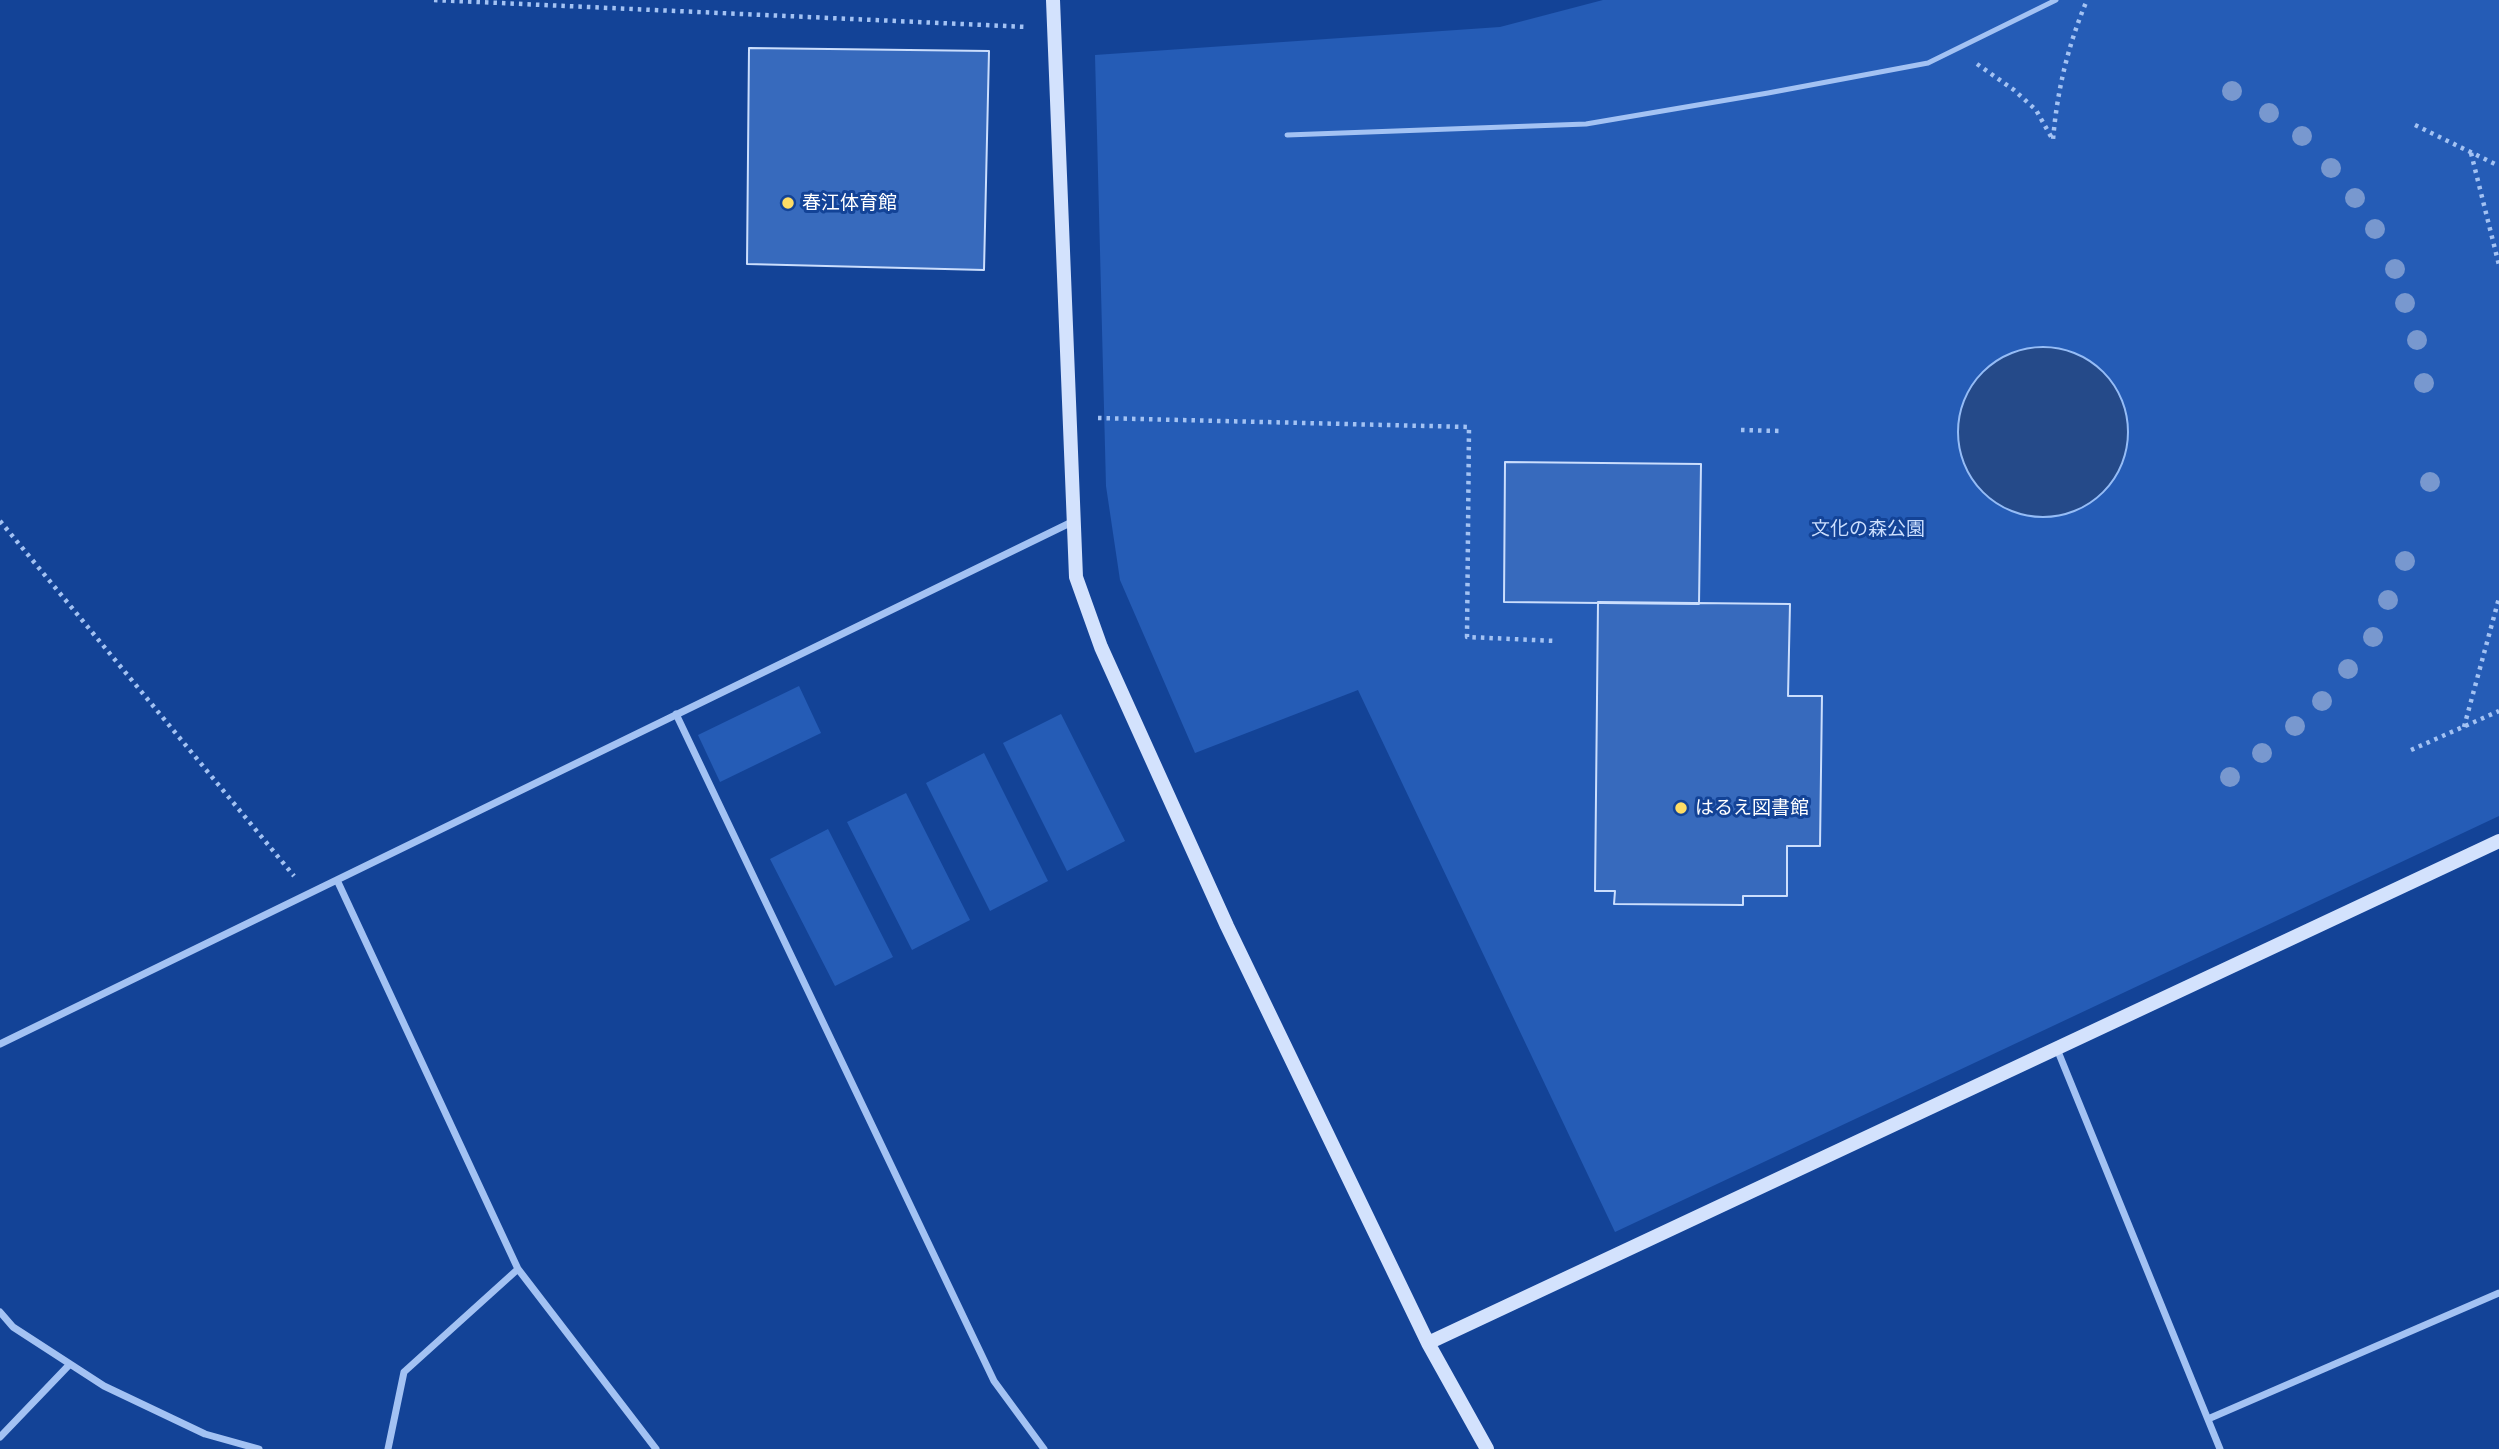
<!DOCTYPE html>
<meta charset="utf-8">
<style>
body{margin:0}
canvas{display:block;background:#134397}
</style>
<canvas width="2499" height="1449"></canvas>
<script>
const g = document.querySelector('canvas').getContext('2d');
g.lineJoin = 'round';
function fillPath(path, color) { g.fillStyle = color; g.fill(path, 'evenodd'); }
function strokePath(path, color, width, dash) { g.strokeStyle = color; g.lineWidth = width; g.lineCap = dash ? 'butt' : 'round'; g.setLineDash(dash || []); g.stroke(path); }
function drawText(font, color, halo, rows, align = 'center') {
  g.font = font + ' Commissioner,"Noto Sans JP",sans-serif'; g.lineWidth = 6; g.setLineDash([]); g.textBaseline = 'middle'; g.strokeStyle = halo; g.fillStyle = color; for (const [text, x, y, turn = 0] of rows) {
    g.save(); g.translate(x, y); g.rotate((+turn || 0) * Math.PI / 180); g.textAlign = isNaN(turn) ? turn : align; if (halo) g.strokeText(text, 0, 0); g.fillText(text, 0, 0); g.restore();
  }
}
fillPath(new Path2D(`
 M1603 0H2499V816L1615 1232 1358 690 1195 753 1120 580 1106 486 1095 55 1500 27Z
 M799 686 821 733 720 782 698 735Z
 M1061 714 1125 841 1067 871 1003 743Z
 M984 753 1048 881 990 911 926 783Z
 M906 793 970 920 912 950 847 822Z
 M828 829 893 957 835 986 770 859Z`), '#255cb6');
const water = new Path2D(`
 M1958 432a85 85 0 1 1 170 0a85 85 0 1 1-170 0Z`);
fillPath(water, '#254a89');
strokePath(water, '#95bcf6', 2);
const building = new Path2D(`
 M749 48 989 51 984 270 747 264Z
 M1505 462 1701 464 1699 604 1504 602Z
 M1598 602 1790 604 1788 696H1822L1820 846H1787V896H1743V905L1614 904 1615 891H1595Z`);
fillPath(building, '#376abd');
strokePath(building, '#cbdefd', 2);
strokePath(new Path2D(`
 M434 0 1028 27
 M1977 64 2014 90 2036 110 2053 140C2057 91 2068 45 2087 0
 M2415 125 2499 166
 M2471 153 2499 265
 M1098 418 1469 427 1467 637 1557 641
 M1741 430 1780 431
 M0 521 294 876
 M2464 727 2499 598
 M2411 750 2499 711`), '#a3c2f3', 4.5, [3.5, 5]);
strokePath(new Path2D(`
 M1287 135 1586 124 1768 93 1928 63 2056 0`), '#a3c2f3', 5);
strokePath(new Path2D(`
 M676 714 994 1381 1044 1449
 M337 880 518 1269 656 1449
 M0 1044 1074 521
 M2057 1049 2220 1449
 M0 1312 13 1327 104 1386 205 1434 259 1449
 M2208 1419 2499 1293
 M0 1437 70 1364
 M388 1449 404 1372 518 1269`), '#a3c2f3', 7);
strokePath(new Path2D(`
 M1053 0 1076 577 1101 647 1227 926 1428 1343 1487 1449
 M1428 1343 2499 841`), '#d3e2fd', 14);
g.fillStyle = '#7898cf';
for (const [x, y] of [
 [2232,91],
 [2269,113],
 [2302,136],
 [2331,168],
 [2355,198],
 [2375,229],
 [2395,269],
 [2405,303],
 [2417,340],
 [2424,383],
 [2430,482],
 [2405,561],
 [2388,600],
 [2373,637],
 [2348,669],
 [2322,701],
 [2295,726],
 [2262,753],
 [2230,777]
]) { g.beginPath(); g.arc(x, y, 10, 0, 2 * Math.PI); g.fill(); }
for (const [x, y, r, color] of [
 [788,203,7,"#ffdd65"],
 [1681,808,7,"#ffdd65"]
]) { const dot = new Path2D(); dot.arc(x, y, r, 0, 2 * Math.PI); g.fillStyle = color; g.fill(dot); strokePath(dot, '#134397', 2.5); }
drawText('19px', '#fff', '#134397', [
 ["春江体育館",802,203],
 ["はるえ図書館",1695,808]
], 'left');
drawText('19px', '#cbdefd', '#134397', [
 ["文化の森公園",1868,529]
]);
</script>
